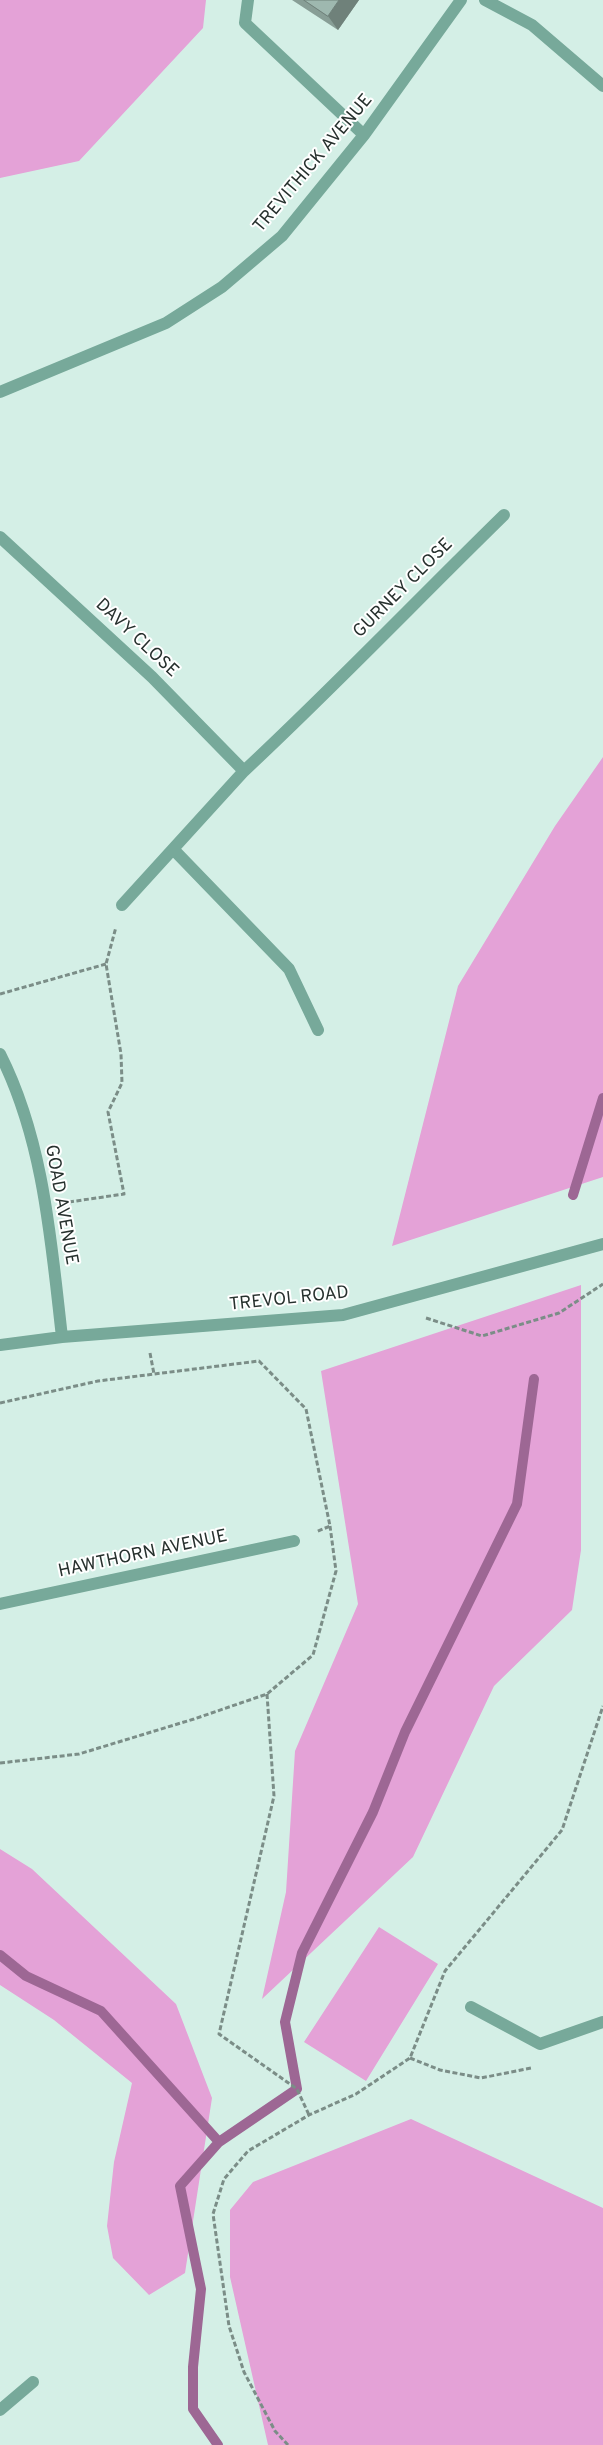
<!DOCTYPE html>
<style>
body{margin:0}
canvas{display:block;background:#d4efe6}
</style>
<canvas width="603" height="2445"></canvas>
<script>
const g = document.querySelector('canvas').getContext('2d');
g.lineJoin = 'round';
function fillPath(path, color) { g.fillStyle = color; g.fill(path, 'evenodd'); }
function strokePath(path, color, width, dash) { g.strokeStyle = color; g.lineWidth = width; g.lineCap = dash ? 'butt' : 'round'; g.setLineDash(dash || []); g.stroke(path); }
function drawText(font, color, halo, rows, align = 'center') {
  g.font = font + ' Overpass,sans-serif'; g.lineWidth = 4; g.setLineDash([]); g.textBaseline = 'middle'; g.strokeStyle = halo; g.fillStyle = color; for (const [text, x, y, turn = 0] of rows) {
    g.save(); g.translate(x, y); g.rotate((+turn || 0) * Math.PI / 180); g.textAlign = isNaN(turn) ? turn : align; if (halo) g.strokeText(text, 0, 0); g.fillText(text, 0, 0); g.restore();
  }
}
fillPath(new Path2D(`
 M0 0H206L203 28 79 161 0 178Z
 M603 757V1177L392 1246 458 986 555 826Z
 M581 1285V1550L572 1610 494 1686 413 1857 262 1999 286 1892 295 1751 358 1604 321 1371Z
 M0 1849 32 1869 176 2004 212 2098 185 2273 149 2295 113 2258 107 2226 114 2162 132 2083 54 2020 0 1985Z
 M379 1927 438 1964 366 2081 304 2042Z
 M411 2119 603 2208V2445H268L230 2277V2210L253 2182Z`), '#e4a2d7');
strokePath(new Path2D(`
 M573 1195 603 1098
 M0 1955 26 1976 101 2011 219 2142 180 2186 201 2289 193 2367V2409L218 2445
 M219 2142 297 2089 285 2022 302 1953 373 1812 405 1732 517 1504 534 1379`), '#9d6794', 10);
strokePath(new Path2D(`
 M0 994 106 964
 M69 1202 124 1194 108 1112 122 1083 121 1054 106 964 116 927
 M426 1318 482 1336 559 1313 603 1284
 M150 1353 154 1374
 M0 1403 98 1381 259 1361 306 1409 330 1526 316 1532
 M267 1694 274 1796 219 2034 297 2089 309 2115
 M0 1763 79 1754 194 1719 267 1694 313 1655 336 1571 330 1526
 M410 2058 440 2070 481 2078 531 2068
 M288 2445 275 2431 244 2372 229 2326 213 2214 224 2179 248 2151 309 2115 356 2094 410 2058 445 1971 562 1830 603 1706`), '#7b8d87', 3, [5, 2.5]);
strokePath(new Path2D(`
 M248 0 245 23 364 135
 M485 0 532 25 603 86
 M0 392 166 323 222 287 282 236 364 135 461 0
 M0 537 152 677 244 771 122 905
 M244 771C333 688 417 600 504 515
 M173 849 289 969 318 1030
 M0 1054C44 1141 51 1242 62 1337
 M0 1345 62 1337 343 1315 603 1244
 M0 1604 294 1541
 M471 2007 540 2044 603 2022
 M0 2410 33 2382`), '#77a99a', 12);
fillPath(new Path2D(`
 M292 0H359L338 30Z`), '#889e96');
fillPath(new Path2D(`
 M339 0H359L338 30 328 16Z`), '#6f817a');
const building = new Path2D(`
 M304 0H339L328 16Z`);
fillPath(building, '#9eb8af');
strokePath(building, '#6f817a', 1);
drawText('18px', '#27312e', '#fff', [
 ["TREVITHICK AVENUE",314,164,-50],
 ["GURNEY CLOSE",404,589,-45],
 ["DAVY CLOSE",136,639,43],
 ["GOAD AVENUE",60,1205,80],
 ["TREVOL ROAD",289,1300,-6],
 ["HAWTHORN AVENUE",143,1555,-12]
]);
</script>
